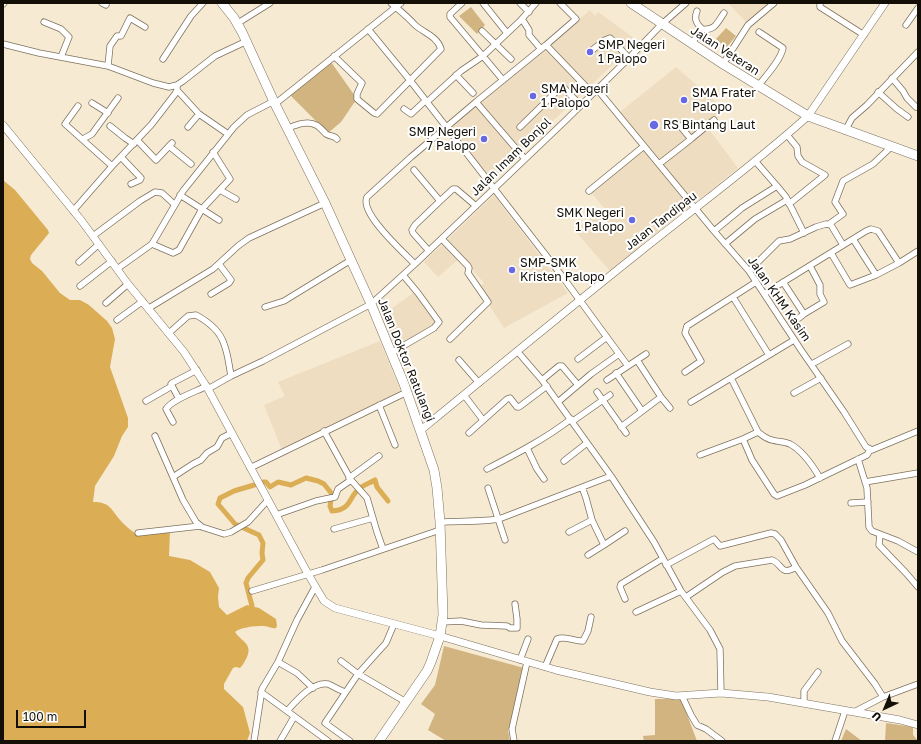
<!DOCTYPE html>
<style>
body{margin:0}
#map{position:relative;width:921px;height:744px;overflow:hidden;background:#f7ead3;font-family:"Golos Text",sans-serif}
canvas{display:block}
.frame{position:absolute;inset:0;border:4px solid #130f07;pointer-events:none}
.north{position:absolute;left:865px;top:688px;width:40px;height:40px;-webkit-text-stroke:3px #fff;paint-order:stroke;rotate:224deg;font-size:11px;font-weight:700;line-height:16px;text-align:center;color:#130f07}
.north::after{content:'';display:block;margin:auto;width:14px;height:18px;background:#130f07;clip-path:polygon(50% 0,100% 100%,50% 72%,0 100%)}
.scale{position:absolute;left:16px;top:710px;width:70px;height:18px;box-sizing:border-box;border:2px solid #130f07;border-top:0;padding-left:5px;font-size:12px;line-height:14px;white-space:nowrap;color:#130f07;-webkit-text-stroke:3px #fff;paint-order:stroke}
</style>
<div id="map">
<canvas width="921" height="744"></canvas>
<div class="frame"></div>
<div class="north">U</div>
<div class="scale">100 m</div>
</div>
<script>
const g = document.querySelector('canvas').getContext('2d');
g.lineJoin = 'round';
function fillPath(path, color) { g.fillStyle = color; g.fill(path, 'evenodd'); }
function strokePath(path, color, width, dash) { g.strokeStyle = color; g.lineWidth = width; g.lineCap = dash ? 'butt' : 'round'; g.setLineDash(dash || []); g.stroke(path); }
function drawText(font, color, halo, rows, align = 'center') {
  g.font = font + ' "Golos Text",sans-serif'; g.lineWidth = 4; g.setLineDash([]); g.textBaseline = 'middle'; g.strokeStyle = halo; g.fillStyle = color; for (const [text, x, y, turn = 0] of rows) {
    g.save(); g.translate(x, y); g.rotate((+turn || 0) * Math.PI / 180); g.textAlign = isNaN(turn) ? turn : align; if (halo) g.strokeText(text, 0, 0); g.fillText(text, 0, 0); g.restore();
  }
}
fillPath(new Path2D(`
 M728 3H771L749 25Z
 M590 10 595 16 598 12 638 41 520 152 492 181 449 126 548 46Z
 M676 67 724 109 661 161 620 112Z
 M708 128 738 168 695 203 663 165Z
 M644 148 692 205 610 271 574 230 605 209 589 190Z
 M494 195 568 293 504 328 478 288 484 283 461 257 438 277 424 262Z
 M416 291 440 324 397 349 381 316Z
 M380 341 401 392 282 450 264 405 285 396 278 382Z`), '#eeddc0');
fillPath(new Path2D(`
 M471 7 485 25 477 34 459 16Z
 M726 28 736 36 726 48 716 39Z
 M331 62 355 96 356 100 341 122 328 133 290 95Z
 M444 646 524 668 508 731 510 741H446L428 730 435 714 421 704 435 685Z
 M655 699H681L697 741H644L643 736 655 735Z
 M886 723 913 727V735L918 741H885Z
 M846 729 862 741H841Z`), '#d1b480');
fillPath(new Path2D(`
 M3 180 15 190 48 230 49 233 31 255 30 259 32 263 42 271 60 293 70 300H80L89 305 107 321 112 328 115 339 110 367 128 418V427L122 436 114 456 95 486 93 502C111 502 111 510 121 521 125 526 131 530 136 534L170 531 169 556 190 560 210 572 219 588 218 597 219 607 227 615 247 605 259 608 276 619 277 626 276 628C271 629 268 626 263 626 254 626 241 627 235 632 241 641 253 644 247 657 245 661 243 665 240 668L236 667 233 668 224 684V689L243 707 250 733 247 741H3Z`), '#dbad55');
strokePath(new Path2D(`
 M252 606 246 583 248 578 263 560 262 553 263 543 259 535 235 524 218 504 220 498 234 491 264 482H266L270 487 278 482 291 485 306 478 318 481 324 484 332 494 330 506 332 511C352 510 348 497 360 488 365 484 370 483 375 480L377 487 388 501`), '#dbad55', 5);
const minor = new Path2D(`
 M102 3 106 5
 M462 3 450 14V17L503 80
 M483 3 507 33
 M520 3 529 12
 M820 3V7L864 35
 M3 4 4 3
 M697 11C694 19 696 23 702 29
 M522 19 529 30V35L541 49
 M44 22 61 29 69 37 61 57
 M238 23 270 3
 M906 25 918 8
 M368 29 409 79 562 276 628 366
 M482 31 511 59
 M692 43 702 29C715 31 717 23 724 13
 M3 44 39 53 108 66 153 83 169 87 177 85 183 81 215 56 247 41
 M546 45 576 19 560 3
 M591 51 605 40 610 38 629 58
 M334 56 362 83 357 94V99L374 113 377 114 441 49C437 36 424 33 415 25 408 17 399 10 391 3
 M163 59 191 16 203 3
 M723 64 748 25 774 3
 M108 66 110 46 117 36H121L130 18 145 27
 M456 75 473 93
 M892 78 903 91 907 98 916 107
 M758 86C765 77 781 60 783 48L759 32
 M597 89 714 231 749 271 801 350 844 412 866 447 872 450 918 431
 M177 90 199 114
 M878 92 897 109 908 117
 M427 102 461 71 483 56 520 21 536 3
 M476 102 546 45 592 93
 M92 103 108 113
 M275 104 401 3
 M78 106 65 124 112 166
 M404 109 411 114 425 101
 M110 126 125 138 134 144
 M188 127 199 114 228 134
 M520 127 560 88H564L580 105
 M288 128C296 125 308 120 316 125 320 127 323 131 326 134 331 137 334 135 337 139
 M845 131 852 118 867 105 918 52
 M787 135 797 147 798 156 802 162 825 175 789 204
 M83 139 92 134 118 98
 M691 139 714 120
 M137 140 156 160 172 143
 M169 146 191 164
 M213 152 230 179 202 209 179 250 173 253 152 244 183 191 234 127 247 115 274 101
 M121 157 141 178 140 180 131 184
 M659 164 691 139 680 126
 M414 170 440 201 415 225 412 230 413 233 429 251
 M777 186 786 197 804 233
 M220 190 236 199
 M589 191 644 146
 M180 195 219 220
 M440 201 453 189H456L476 206
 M73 211 114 164 151 125 175 94 177 90V85
 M829 224 843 214 835 202 843 181 873 164 891 147
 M714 231 742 208 777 186 756 162
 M93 236 140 201 155 192 162 193 174 204
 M442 239 468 266 469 268 468 273 488 302 450 339
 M853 239 876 275
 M725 244 755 219 787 200
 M79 262 99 244
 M899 263 918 251
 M415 264C404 253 359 213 367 197L411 157 476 102 525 159
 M117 269 152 244
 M749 271 779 241 790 239 816 227 826 224 831 225 843 245
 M783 282 804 314 799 318
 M80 286 112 261
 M211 294 229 283 231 280 219 264
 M764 294 866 231 871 229 878 231 899 263 876 275 850 285 831 253
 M733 297 769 355
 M106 303 128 284
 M265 307 284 301 351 260
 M149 308 213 269 238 246 249 238 325 203
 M804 314 824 302 820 294V285L810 266
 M117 320 143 301
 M169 333 188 316 196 315C207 321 220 331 224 344 228 354 229 365 231 376L208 389
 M794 340 731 378 758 432 743 439 752 460 774 494 777 496 805 485 867 455 870 450
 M517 351 542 380 611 476 654 542 681 591 710 630 720 649 721 693
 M391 353 434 328 439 322 418 293 403 275
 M578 359 607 337
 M459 360 479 383
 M637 360 646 354
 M812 364 848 344
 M685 372 701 361 685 333 687 326 756 282
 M616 373 642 411
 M231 376 263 361 371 304 415 264 565 121 629 58 662 24 686 3
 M542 380 559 366H562L578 385
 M607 380 637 360 661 397 621 427
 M597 392 626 433
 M794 393 821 378
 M464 395 483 420
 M661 397 670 408
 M179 399 171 384 172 383 197 370
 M146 401 172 386
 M558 402 591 374 619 354
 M691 402 731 378
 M379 405 395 445
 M573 421 610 395
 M173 422 166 409C173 399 195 392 207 386
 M324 431 351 480 367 498 377 532 383 549
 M758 432C762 435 766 439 772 440 778 442 784 441 790 444 803 451 813 466 820 478
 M469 433 507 399 510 398 517 407H519L547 386
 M155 436 183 500 196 522 202 527 224 534 231 532 248 522 268 500
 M527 448 537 469 544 479
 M700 455 743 439
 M858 459 867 488 869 527 872 531 898 541 918 552
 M564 461 587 443
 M250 468 407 392
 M487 469C516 454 545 439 571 419
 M173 477 193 464 201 460 207 453 217 447 222 438 232 433
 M349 478 379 456
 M865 482 918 473
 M582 487 586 498 592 520 604 545 625 531
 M488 488 505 540
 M851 503 868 502
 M276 515 316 501 335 497 338 489 351 480
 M440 522C460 521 479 522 499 519L611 476
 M334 529 373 518
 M569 532 592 520
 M138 533 200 526
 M880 534 879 545 906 573 918 587
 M588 555 604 545
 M666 565 714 539 720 546 771 533 775 534 781 540 796 567 828 613 842 641 875 684 883 697
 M252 591 322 570 440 530
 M686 597 723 572 735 566 772 560C782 563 780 577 796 567
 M625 599 620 587 621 584 662 559
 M636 612 681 591
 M442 622 461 621 481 625 507 626 510 628H517V619L515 604
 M520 660 528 639
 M341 661 358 674 406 702
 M278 662 297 673 313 688
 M545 667 557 639C565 635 575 642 583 641L588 631 591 617
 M261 692 328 741
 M682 696 691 715 697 725 706 729 722 741
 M804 703V691L818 672
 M287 711C296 701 313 681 328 684 333 686 339 690 345 692
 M854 712 883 697 918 684
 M254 741 262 689 278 662 297 620 315 587
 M280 741 294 717
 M350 741 325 723 358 674 386 643 394 624
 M514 741 512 729 527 662
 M835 741 845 711`);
const tertiary = new Path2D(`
 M3 125 81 220 128 284 184 352 208 389 308 574 324 601 335 608 440 636 556 670 650 692 676 696 721 693 768 697 900 720 918 725
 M421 430C494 370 567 310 641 251 697 206 755 164 808 116L885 3`);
const trunk = new Path2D(`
 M222 3 234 18 242 32 275 104 325 203 371 304 404 384 434 470 437 488 440 522 443 615 440 636 431 662 427 671 379 741
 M631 3 723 64 808 116 918 156`);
strokePath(minor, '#7e725f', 7);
strokePath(tertiary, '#7e725f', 8);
strokePath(trunk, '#7e725f', 10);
strokePath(minor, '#fff', 5.5);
strokePath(tertiary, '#fff', 7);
strokePath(trunk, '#fff', 9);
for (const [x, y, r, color] of [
 [590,52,4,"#6768e2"],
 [533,96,4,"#6768e2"],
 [684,100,4,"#6768e2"],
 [654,125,5,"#6768e2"],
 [484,139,4,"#6768e2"],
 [632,220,4,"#6768e2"],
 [512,270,4,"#6768e2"]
]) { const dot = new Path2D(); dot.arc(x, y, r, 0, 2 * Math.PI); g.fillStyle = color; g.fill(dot); strokePath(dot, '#fff', 1.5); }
drawText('12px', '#130f07', '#fff', [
 ["SMP Negeri",598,45],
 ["1 Palopo",598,59],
 ["SMA Negeri",541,89],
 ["1 Palopo",541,103],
 ["SMA Frater",692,93],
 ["Palopo",692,107],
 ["RS Bintang Laut",663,125],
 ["SMP Negeri",476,132,"right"],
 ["7 Palopo",476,146,"right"],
 ["SMK Negeri",624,213,"right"],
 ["1 Palopo",624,227,"right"],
 ["SMP-SMK",520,263],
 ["Kristen Palopo",520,277]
], 'left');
drawText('12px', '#130f07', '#fff', [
 ["Jalan Veteran",725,51,33],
 ["Jalan Imam Bonjol",511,157,-44],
 ["Jalan Tandipau",661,221,-38],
 ["Jalan KHM Kasim",779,299,55],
 ["Jalan Doktor Ratulangi",406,360,68]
]);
</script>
